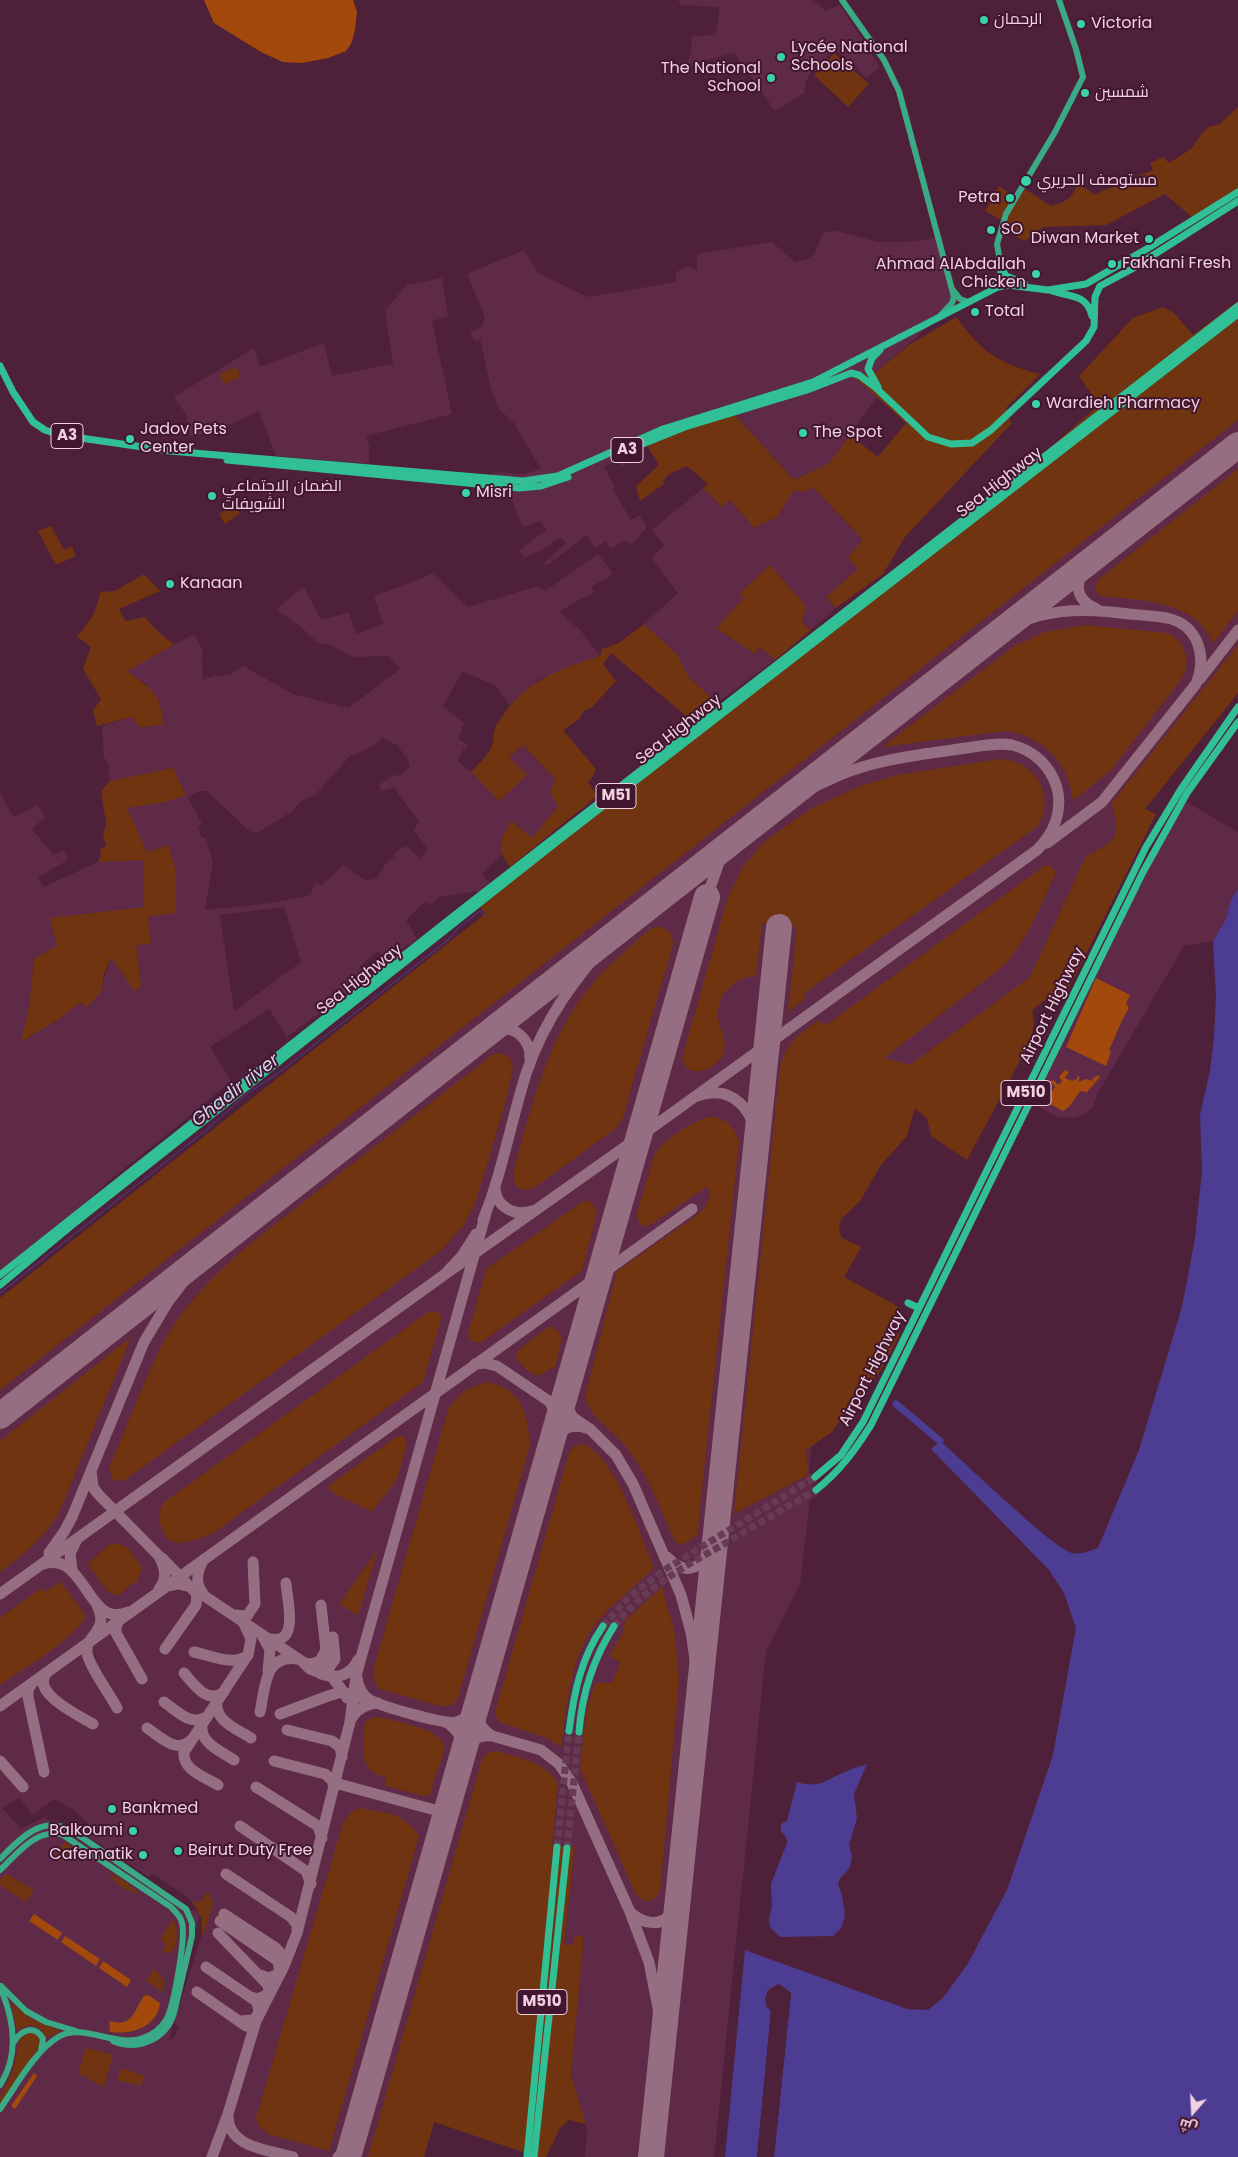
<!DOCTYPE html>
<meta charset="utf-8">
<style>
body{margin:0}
#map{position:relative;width:1238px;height:2157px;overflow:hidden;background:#4f203a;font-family:Poppins,Cairo,sans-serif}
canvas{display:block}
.north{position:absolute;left:1168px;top:2087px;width:50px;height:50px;-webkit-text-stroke:4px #431630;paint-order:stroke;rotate:199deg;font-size:14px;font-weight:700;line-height:20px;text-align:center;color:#f0d1e0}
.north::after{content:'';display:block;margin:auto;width:18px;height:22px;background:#f0d1e0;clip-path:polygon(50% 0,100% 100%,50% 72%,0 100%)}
</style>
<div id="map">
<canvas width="1238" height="2157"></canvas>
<div class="north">ش</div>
</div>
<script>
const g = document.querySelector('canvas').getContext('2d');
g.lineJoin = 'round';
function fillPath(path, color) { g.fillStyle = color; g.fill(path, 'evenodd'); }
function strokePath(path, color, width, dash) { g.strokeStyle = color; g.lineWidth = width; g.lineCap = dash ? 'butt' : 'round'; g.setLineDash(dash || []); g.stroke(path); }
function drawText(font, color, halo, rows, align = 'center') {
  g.font = font + ' Poppins,Cairo,sans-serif'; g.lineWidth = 4; g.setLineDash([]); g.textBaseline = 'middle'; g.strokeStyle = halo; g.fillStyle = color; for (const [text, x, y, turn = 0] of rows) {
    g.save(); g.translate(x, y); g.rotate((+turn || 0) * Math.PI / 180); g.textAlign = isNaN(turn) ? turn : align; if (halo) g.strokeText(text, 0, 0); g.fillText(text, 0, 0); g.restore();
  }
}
fillPath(new Path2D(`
 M678 0H813L825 11 840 5 880 67 866 78 853 63 834 49 812 71 806 81 804 93 775 111 734 53 686 65 691 54 692 36 715 35 719 18V7L681 5Z
 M837 231 878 242H906L936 238 958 301 875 373 853 376 877 397 828 464 794 480 732 412 647 446 624 458 626 464 623 467 617 460 604 467 615 487 613 490 631 520 639 515 647 527 632 545 625 540 611 549 606 541 595 548 586 535 548 565 544 563 566 543 561 537 540 551 525 557 519 551 547 529 539 521 523 527 512 500 494 496 491 490 492 472 523 474 541 469 514 423 499 409 491 389 480 339 475 341 470 333 483 326 485 317 467 274 524 250 538 273 588 297 676 282V272L687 267 697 270V254L772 242 795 262 808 259 814 254 824 232Z
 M442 278 448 316 432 321 452 414 366 436 369 445V464L276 456 259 411 212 433 190 436 186 414 174 397 254 348 260 367 324 343 332 376 393 364 385 310 407 285Z
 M1238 319V692L1145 809 1149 811 1058 996 1052 995 951 1065 836 1197 809 1472 817 1482 812 1485 819 1494 810 1500 800 1584 766 1651 714 2157H585L587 2129 571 2075 584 1937 573 1945 564 1944 575 1847 552 1845 518 1827 424 2157H0V1299ZM19 1798 33 1815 54 1799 75 1811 90 1825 85 1835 149 1877 152 1873 188 1898 199 1912 183 1908 44 1817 21 1829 2 1808ZM200 1913 203 1931 174 2023 179 2027 175 2035 169 2041Z
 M703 488 721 507 730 500 754 528 777 517 793 492 798 489 799 493 814 488 863 540 858 569 826 597 836 608 811 630 802 622 806 606 790 588 740 593 744 598 716 628 755 654 760 647 775 660 717 703 688 676 677 654 644 624 678 593 652 558 664 545 652 530Z
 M598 554 613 574 591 587 594 593 575 602 560 612 581 631 600 656 540 679 509 705 497 687 477 677 462 672 443 706 464 723 458 739 468 745 466 749 464 748 458 761 471 772 499 801 509 757 523 745 556 780 558 806 532 838 511 822 500 841 502 855 482 874 490 883 479 891 439 897 430 905 424 902 406 920 417 939 385 961 378 951 359 967 367 978 287 1037 269 1009 210 1047 231 1081 169 1133 112 1178 66 1222 0 1273V791L3 800 14 817 38 805 45 817 32 829 53 855 64 851 68 856 66 861 38 877 43 887 98 862 144 860V908L34 959 29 1008 22 1042 56 1021 81 1001 87 1008 104 980 111 956 135 991 141 984 136 945 151 943 148 917 169 845 147 853 127 807 165 802 186 795 172 769 110 781 108 764 104 757 102 726 132 717 149 686 126 671 194 634 203 651 202 660 203 680 214 676 230 675 243 666 293 694 348 708 400 669 388 656 353 657 333 646 318 643 302 628 276 609 304 587 321 620 349 613 356 634 383 624 374 596 418 580 432 573 468 607 538 586 545 591ZM382 738 397 745 408 760 410 767 400 775 392 776 379 785 382 791 395 787 398 794 419 821 414 831 428 849 420 858 406 846 393 854 394 857 384 866 377 878 366 881 343 865 322 885 314 882 311 895 272 903 205 910 213 862 206 838H202L198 828 202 824 188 797 200 791H207L245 827 251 832H259L294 810 301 801 315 795 352 754 354 756 376 744ZM284 907 301 962 234 1011 220 915Z
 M1185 801 1238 832V889L1231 900 1226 919 1213 941 1184 946 1098 1093 1092 1108 1082 1115 1075 1118 1057 1117 1032 1103 1138 884Z`), '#5e2a47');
fillPath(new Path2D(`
 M834 53 869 84 848 107 814 75Z
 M1238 107V191L1193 218 1165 194 1106 225 1043 227 1025 241 1003 230V221L985 211 999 186 1018 199 1025 189 1051 206C1064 203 1073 198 1077 185L1089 190 1093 195 1153 170 1150 163 1163 157 1169 163 1191 149 1203 132 1209 127 1220 124Z
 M1238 301V420L0 1390V1298L485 914 478 904 958 528 1099 405 1079 376 1133 318 1163 307 1174 313 1193 335Z
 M956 317C982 352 997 363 1040 374L1006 408 1011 424 905 537 883 574 836 608 826 597 858 569 848 557 863 540 814 488 799 493 798 489 793 492 777 517 754 528 730 500 722 507 703 488 708 484 687 466 669 474 663 481 664 484 640 501 636 486 659 465 647 446 732 412 794 480 828 464 850 435 878 457 906 423 853 376 875 373 909 345Z
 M236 367 241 377 224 384 219 374Z
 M1238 469V611L1213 643C1193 599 1142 601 1101 596L1097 593 1095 587 1098 580Z
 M235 505 240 513 225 524 219 514Z
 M51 526 64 550 72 546 76 556 56 565 38 531Z
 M770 565 806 606 802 622 811 630 775 660 760 647 755 654 716 628 744 598 740 593Z
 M142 575H145L160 591 119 609 125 621 145 617 154 628 174 645 127 671C150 688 162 693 163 725L139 727 132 717 97 726 93 711 101 699 83 669 91 647 77 636C89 624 98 609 100 592L115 591Z
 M644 624 677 654 688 676 717 703 691 720 611 653 603 664 616 681 592 707 584 711 578 720 563 730 596 769 594 775 588 782 597 796 510 867C496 847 499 841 511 821L532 838 558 806 550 792 556 780 523 745 509 757 527 775 499 801 471 772C479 763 488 756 492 745 494 738 493 732 496 726 522 682 554 671 600 656L602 649 619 643Z
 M1086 625 1167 633C1186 641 1193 663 1180 681L1111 770 1073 801C1070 763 1042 735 1004 731L882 747 1013 647 1044 632Z
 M1238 645V693L1145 809 1156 814 1064 998 1052 995 1032 1010 1034 1023 1031 1040 967 1160 931 1136 927 1119 915 1108 907 1136 881 1165 860 1201 841 1219 839 1229 842 1238 861 1247 844 1277 899 1307 888 1328 900 1334 880 1372 848 1408 832 1432 806 1450 808 1475 734 1514 780 1068C785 1044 800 1033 819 1020L826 1025 1044 866 1049 865 1056 872C1040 906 1028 942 1000 969L884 1058 910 1065 1030 977 1086 856C1114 843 1123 836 1111 804Z
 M1000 759C1035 760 1056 795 1038 826L803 994 806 998 788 1012 797 927 762 923 756 976C734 977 716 995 718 1017 720 1031 729 1041 723 1055 715 1070 686 1081 682 1058L728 897 742 868 765 841 812 808 860 786 898 775Z
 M173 768 186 795 165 802 127 808 147 852 169 845 176 872V913L148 917 151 944 136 945 141 984 135 992 111 957 104 975 101 992 86 1008 81 1002 56 1021 21 1042 29 1008 34 959 57 946 50 918 144 907V860L98 862 101 855 100 849 106 846 103 836 106 823 101 791 110 781Z
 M656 927C667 927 673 933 673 944L622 1120 615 1129 534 1188C522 1193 512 1187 513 1173 531 1109 546 1041 589 988 606 966 628 949 649 930Z
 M500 1053 508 1056 512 1063 513 1068 504 1107 475 1204 463 1226 442 1250 125 1480 118 1481 112 1479 109 1468C126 1429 141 1387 160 1349 182 1306 218 1270 255 1240L492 1055Z
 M712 1117C727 1119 736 1128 739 1142L697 1536 681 1545 674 1540C661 1508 646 1471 624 1444 613 1431 587 1414 585 1397L617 1271 697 1215C707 1207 712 1198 708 1186L649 1226 640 1225 636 1216 654 1156C660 1142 697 1117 712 1117Z
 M589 1201 594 1205 597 1213 582 1271 480 1343 471 1341 468 1334 486 1269 582 1202Z
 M428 1312H437L442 1316 423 1382 212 1534C203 1537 191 1542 181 1543 161 1544 155 1517 163 1503Z
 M550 1326 556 1329 562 1337 555 1369 551 1368C548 1370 544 1374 540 1375 532 1377 517 1363 516 1355L517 1351Z
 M131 1337 59 1513C44 1538 24 1555 0 1572V1441Z
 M486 1382C522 1388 528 1414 530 1445L458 1698 452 1705 443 1707 380 1689 375 1683 373 1671 449 1407 464 1391Z
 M401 1436 405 1438 407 1443 397 1479 372 1512 333 1493 327 1487 396 1437Z
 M581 1444C612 1448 643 1541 654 1568 638 1583 621 1597 606 1612 570 1648 568 1699 561 1747L547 1738 502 1723 497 1719 495 1712 569 1453 574 1446Z
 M117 1543 128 1548 142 1567 137 1582 133 1583 118 1596 107 1591 88 1565 89 1562 109 1545Z
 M378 1549 358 1615 339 1604Z
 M61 1582 86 1616C72 1641 24 1668 0 1685V1618L41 1588 45 1592Z
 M662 1587 675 1634 679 1680 660 1892C654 1903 644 1904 636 1895L580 1768 586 1713 595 1683H612L620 1662 609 1656 623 1633 625 1620Z
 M378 1717C394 1721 446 1729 444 1749 442 1763 433 1776 432 1791L429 1795 424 1796 385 1786 386 1777C357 1772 363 1745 365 1722L372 1718Z
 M497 1751C520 1758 545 1762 558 1783L552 1845 575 1847 564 1944 573 1945 575 1935 584 1937 571 2075 586 2124 569 2120 560 2128 546 2157H523V2152L434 2122 424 2157H368L482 1759 489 1752Z
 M361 1808 396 1815 409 1824 419 1836 329 2151 268 2134 259 2126 256 2118 343 1823 351 1812Z
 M65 1842 73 1848 64 1862 55 1856Z
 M109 1873 120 1880 116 1874 140 1894C126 1891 114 1885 109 1873Z
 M7 1874 34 1890 26 1902 0 1885V1879Z
 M208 1891 213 1904 203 1936 202 1935 201 1917 192 1900 199 1903Z
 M173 1919C178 1929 179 1943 172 1952L166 1953 163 1951 166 1945 160 1939Z
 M154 1969 164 1980 163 1992 146 1981Z
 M11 2003 32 2019 61 2031 47 2038 39 2028 31 2025 17 2030Z
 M27 2033H35L41 2040 39 2047 0 2104V2096L13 2070 20 2039Z
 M85 2049H91L113 2055 104 2087 78 2073Z
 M121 2068 144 2076 141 2086 117 2080Z`), '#703410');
fillPath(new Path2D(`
 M204 0H353L357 12 355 30 351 44 346 51 328 58 302 63 283 62 261 52 214 23Z
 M1096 978 1130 995 1126 1003 1129 1008C1120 1022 1116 1036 1109 1050L1111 1052 1106 1066 1066 1047Z
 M1065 1070 1069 1072 1065 1078 1072 1081 1077 1079V1076L1080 1077 1078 1082 1086 1079 1094 1081 1092 1079 1098 1075 1100 1077 1087 1092 1080 1091 1070 1106 1063 1111 1043 1100H1046L1055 1087 1052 1083H1047L1048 1082 1054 1080 1057 1084H1060L1062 1081 1059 1077Z
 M34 1914 62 1933 58 1940 29 1921Z
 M65 1936 100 1959 96 1966 61 1942Z
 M103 1961 131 1980 127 1987 99 1968Z
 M148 1995 160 2003C157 2027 132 2035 110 2032L109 2021C133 2027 132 2014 144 1996Z
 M34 2073 37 2076 15 2109 11 2106Z`), '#a3490c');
fillPath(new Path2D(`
 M1238 889V2157H774L791 1993 779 1984 768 1990 766 2006 771 2010 757 2157H725L745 1950 907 2009 928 2010 942 1999 967 1965 1007 1890 1053 1755 1076 1628 1064 1593 1049 1570 931 1449 940 1441C959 1457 1056 1551 1072 1553 1081 1555 1089 1551 1098 1548L1139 1450 1182 1307 1195 1238 1202 1171 1200 1115 1210 1071 1214 1037 1216 997 1213 941 1226 919 1231 900Z
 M867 1764 854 1794 857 1819 849 1844 852 1857 851 1863 849 1869 840 1878 838 1884 842 1895 845 1916 841 1928 833 1936 780 1937 770 1927 769 1919 772 1906 771 1884 787 1843 786 1837 781 1831V1824L787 1821 797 1782C820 1789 825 1780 845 1772 852 1768 860 1767 867 1764Z`), '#4d3d92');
fillPath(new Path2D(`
 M779 1984 791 1993 774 2157H772L788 1994 779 1986 770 1992 767 1998 768 2005 773 2011 759 2157H757L771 2011 766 2006 765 1998 768 1990Z`), '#4f203a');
strokePath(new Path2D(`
 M0 1293 205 1131 248 1093 277 1074 448 940 459 927 480 911 485 916`), '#4d3d92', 1);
strokePath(new Path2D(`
 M896 1404 940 1441`), '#4d3d92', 7);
strokePath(new Path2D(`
 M1092 559C1076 576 1070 598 1097 609
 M975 651C996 638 1015 622 1038 616 1069 608 1098 610 1129 614 1141 615 1155 616 1167 618 1199 625 1207 657 1196 684L1102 802 1047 843
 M1200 679 1238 630
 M707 897 724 848
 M481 1039C485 1036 490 1032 495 1030 515 1024 531 1040 530 1059
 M697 1096C734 1083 755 1112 757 1145
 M495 1185C494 1206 514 1217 532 1211
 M483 1220C502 1174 511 1121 526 1074 544 1019 577 975 616 933
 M444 1275 639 1137 1037 850C1054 833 1063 811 1057 788 1051 767 1034 750 1012 745 995 742 976 747 959 749 920 755 878 759 840 775 827 781 812 787 799 795 784 804 770 815 755 824
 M475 1364 485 1363 497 1366 590 1429 616 1455 633 1484 681 1595 691 1632 700 1694
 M567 1389 566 1405 572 1416
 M551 1404 556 1415V1425
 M552 1441C561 1429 571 1423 586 1428
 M91 1471 93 1487 98 1494 159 1556C165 1568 168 1578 159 1589
 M49 1553 64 1532 72 1517 144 1342 168 1302 188 1276 219 1244
 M667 1557C687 1579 707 1566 715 1542
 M162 1558 197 1594 196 1605 165 1649
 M204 1559C197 1571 194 1583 204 1595
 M43 1564C86 1550 87 1630 128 1612
 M72 1570 70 1554 77 1539
 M167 1586 178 1584 191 1587 321 1674C337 1679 350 1676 358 1660
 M0 1594 444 1275 462 1256 476 1234
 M97 1605C110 1632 85 1635 87 1652 87 1663 111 1696 117 1708
 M321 1605 326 1650
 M234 1615 247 1616 255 1604 253 1562
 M120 1619 116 1626V1633L142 1679
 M263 1637 270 1650 268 1671
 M333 1637 335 1659 328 1669C332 1681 342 1687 347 1698
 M270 1639C300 1645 287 1600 286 1583
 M326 1650 328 1669 318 1672 310 1669 304 1663 311 1664 320 1661Z
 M194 1652C210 1655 234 1667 248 1655L251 1639 244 1624
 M47 1672C29 1692 78 1715 93 1724
 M184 1673C194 1684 207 1705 224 1692
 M357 1677C358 1686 362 1695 370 1700 381 1706 445 1725 456 1722 469 1719 474 1709 479 1698 475 1715 477 1726 492 1736 479 1734 470 1740 464 1751
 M32 1683 28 1690V1697L44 1772
 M217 1701C214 1721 237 1729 251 1738
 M164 1702C176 1710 191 1727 206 1717
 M0 1706 692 1209
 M260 1712C265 1689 264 1653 298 1659
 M280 1714 328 1696 342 1692 360 1697
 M350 1721C356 1709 365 1704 378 1703
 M447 1723 541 1750 559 1764 572 1783 630 1912 649 1962 658 2008 662 2051
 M202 1724C199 1743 221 1751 234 1760
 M449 1724C466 1736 463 1752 458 1770
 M147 1728C159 1736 176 1754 190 1741
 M287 1730 332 1741 340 1747 342 1757
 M0 1761 23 1787
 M274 1761 325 1774 332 1780 334 1788
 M335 1783 446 1813
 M218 1785C205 1777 182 1770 184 1752L247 1656
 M256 1787 318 1826 322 1838
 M240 1826 306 1871 311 1884
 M226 1874 291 1917 297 1925V1932
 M630 1912C641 1923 660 1928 671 1914 678 1904 678 1887 681 1876
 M224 1914 276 1948 283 1956 284 1966
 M220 1921 278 1961 280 1973 269 1978 260 1975
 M218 1933 268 1985 269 1994 257 1999 251 1997
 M206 1967 256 2001C260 2009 260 2015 253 2020L240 2021
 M197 1992 246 2026
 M228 2116C228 2148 270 2150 293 2157
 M212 2157 228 2114 256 2021 284 1966 297 1933 350 1722 356 1676 362 1654 486 1213
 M338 2157 347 2149 354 2135`), '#966e82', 11);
strokePath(new Path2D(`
 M0 1416 1238 445
 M348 2157 707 897
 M651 2157 779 927`), '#966e82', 26);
strokePath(new Path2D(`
 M603 1626 628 1598 661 1572 815 1477
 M614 1626C644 1589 683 1567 724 1544 754 1526 785 1508 816 1490
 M557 1847 569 1731
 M567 1848 579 1732`), '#673b53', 7, [7, 3.5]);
strokePath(new Path2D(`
 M842 0 884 60 899 91 954 297 952 303 939 317
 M1001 267 997 244 1006 214 1055 132 1083 77 1076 49 1059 0
 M953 290 960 299 968 302
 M0 1859C21 1838 43 1813 74 1832L186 1909 192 1923V1936L174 2013C166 2039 138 2052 113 2041
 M0 1870C17 1854 37 1827 63 1835L171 1907C175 1912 181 1916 182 1923 186 1936 174 2007 166 2020 161 2028 152 2035 143 2038 117 2048 83 2023 60 2036 36 2049 16 2086 0 2109
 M1 1986 26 2011 46 2022 76 2031
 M0 1987C14 2019 20 2054 0 2085
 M14 2042C21 2030 35 2024 43 2039L41 2050`), '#3aaa86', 6);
strokePath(new Path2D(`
 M1001 267 1006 276 1024 283
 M992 288 1001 278V267
 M1052 291C1070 297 1087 294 1092 316
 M0 366 13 392 33 422 45 430 60 435 170 451 523 481 558 476 663 429 813 382 998 287 1008 285 1048 290 1086 284 1150 247 1238 192
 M878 387 868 369 872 358 880 350
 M635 447 685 427 807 390 851 373 859 375 876 388 928 437 951 444 972 443 991 430 1086 341 1094 327 1095 297 1100 286 1130 270 1238 201
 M227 460 519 488 541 486 568 477
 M0 1275 456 914 1238 306
 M0 1285 71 1226 558 841 1238 314
 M908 1303 919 1308
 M815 1477 841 1455 863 1422 1146 847 1181 789 1238 707
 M816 1490C840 1471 855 1450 871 1425L1143 872 1187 793 1238 722
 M569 1731C574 1692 581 1658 603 1626
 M579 1732C582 1692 593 1659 614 1626
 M527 2157 557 1847
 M534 2157 567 1848`), '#31c095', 7);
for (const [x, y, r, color] of [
 [984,20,5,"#39d4a5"],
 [1081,24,5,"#39d4a5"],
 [781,57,5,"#39d4a5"],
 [771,78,5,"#39d4a5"],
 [1085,93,5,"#39d4a5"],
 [1026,181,6,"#39d4a5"],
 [1010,198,5,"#39d4a5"],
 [991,230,5,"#39d4a5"],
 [1149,239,5,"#39d4a5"],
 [1112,264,5,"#39d4a5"],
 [1036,274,5,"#39d4a5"],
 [975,312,5,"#39d4a5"],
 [1036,404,5,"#39d4a5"],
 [803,433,5,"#39d4a5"],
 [130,439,5,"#39d4a5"],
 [466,493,5,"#39d4a5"],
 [212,496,5,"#39d4a5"],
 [170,584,5,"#39d4a5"],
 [112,1809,5,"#39d4a5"],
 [133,1831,5,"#39d4a5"],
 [178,1851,5,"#39d4a5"],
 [143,1855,5,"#39d4a5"]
]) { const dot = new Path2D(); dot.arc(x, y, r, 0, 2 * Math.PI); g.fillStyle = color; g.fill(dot); strokePath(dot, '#431630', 2); }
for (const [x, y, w] of [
 [67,436,32],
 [627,450,32],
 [616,796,40],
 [1026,1093,50],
 [542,2002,50]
]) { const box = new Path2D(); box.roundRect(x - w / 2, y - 12.5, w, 25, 4); g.fillStyle = '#431630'; g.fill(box); strokePath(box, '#f0d1e0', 1); }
drawText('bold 15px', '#f0d1e0', null, [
 ["A3",67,436],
 ["A3",627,450],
 ["M51",616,796],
 ["M510",1026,1093],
 ["M510",542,2002]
]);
drawText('16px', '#f0d1e0', '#431630', [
 ["الرحمان",994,20],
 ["Victoria",1091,24],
 ["Lycée National",791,48],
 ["Schools",791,66],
 ["The National",761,69,"right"],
 ["School",761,87,"right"],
 ["شمسين",1095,93],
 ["مستوصف الحريري",1037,181],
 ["Petra",1000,198,"right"],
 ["SO",1001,230],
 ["Diwan Market",1139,239,"right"],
 ["Fakhani Fresh",1122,264],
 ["Ahmad AlAbdallah",1026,265,"right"],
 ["Chicken",1026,283,"right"],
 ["Total",985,312],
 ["Wardieh Pharmacy",1046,404],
 ["Jadov Pets",140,430],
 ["Center",140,448],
 ["The Spot",813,433],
 ["الضمان الاجتماعي",222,487],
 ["الشويفات",222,505],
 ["Misri",476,493],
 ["Kanaan",180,584],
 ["Bankmed",122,1809],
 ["Balkoumi",123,1831,"right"],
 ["Beirut Duty Free",188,1851],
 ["Cafematik",133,1855,"right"]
], 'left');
drawText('16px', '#f0d1e0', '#431630', [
 ["Sea Highway",1000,483,-38],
 ["Sea Highway",679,730,-38],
 ["Sea Highway",360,980,-38],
 ["Airport Highway",1053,1006,-64],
 ["Airport Highway",873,1369,-63]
]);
drawText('italic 18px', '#d4d3eb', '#431630', [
 ["Ghadir river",236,1091,-38]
]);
</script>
